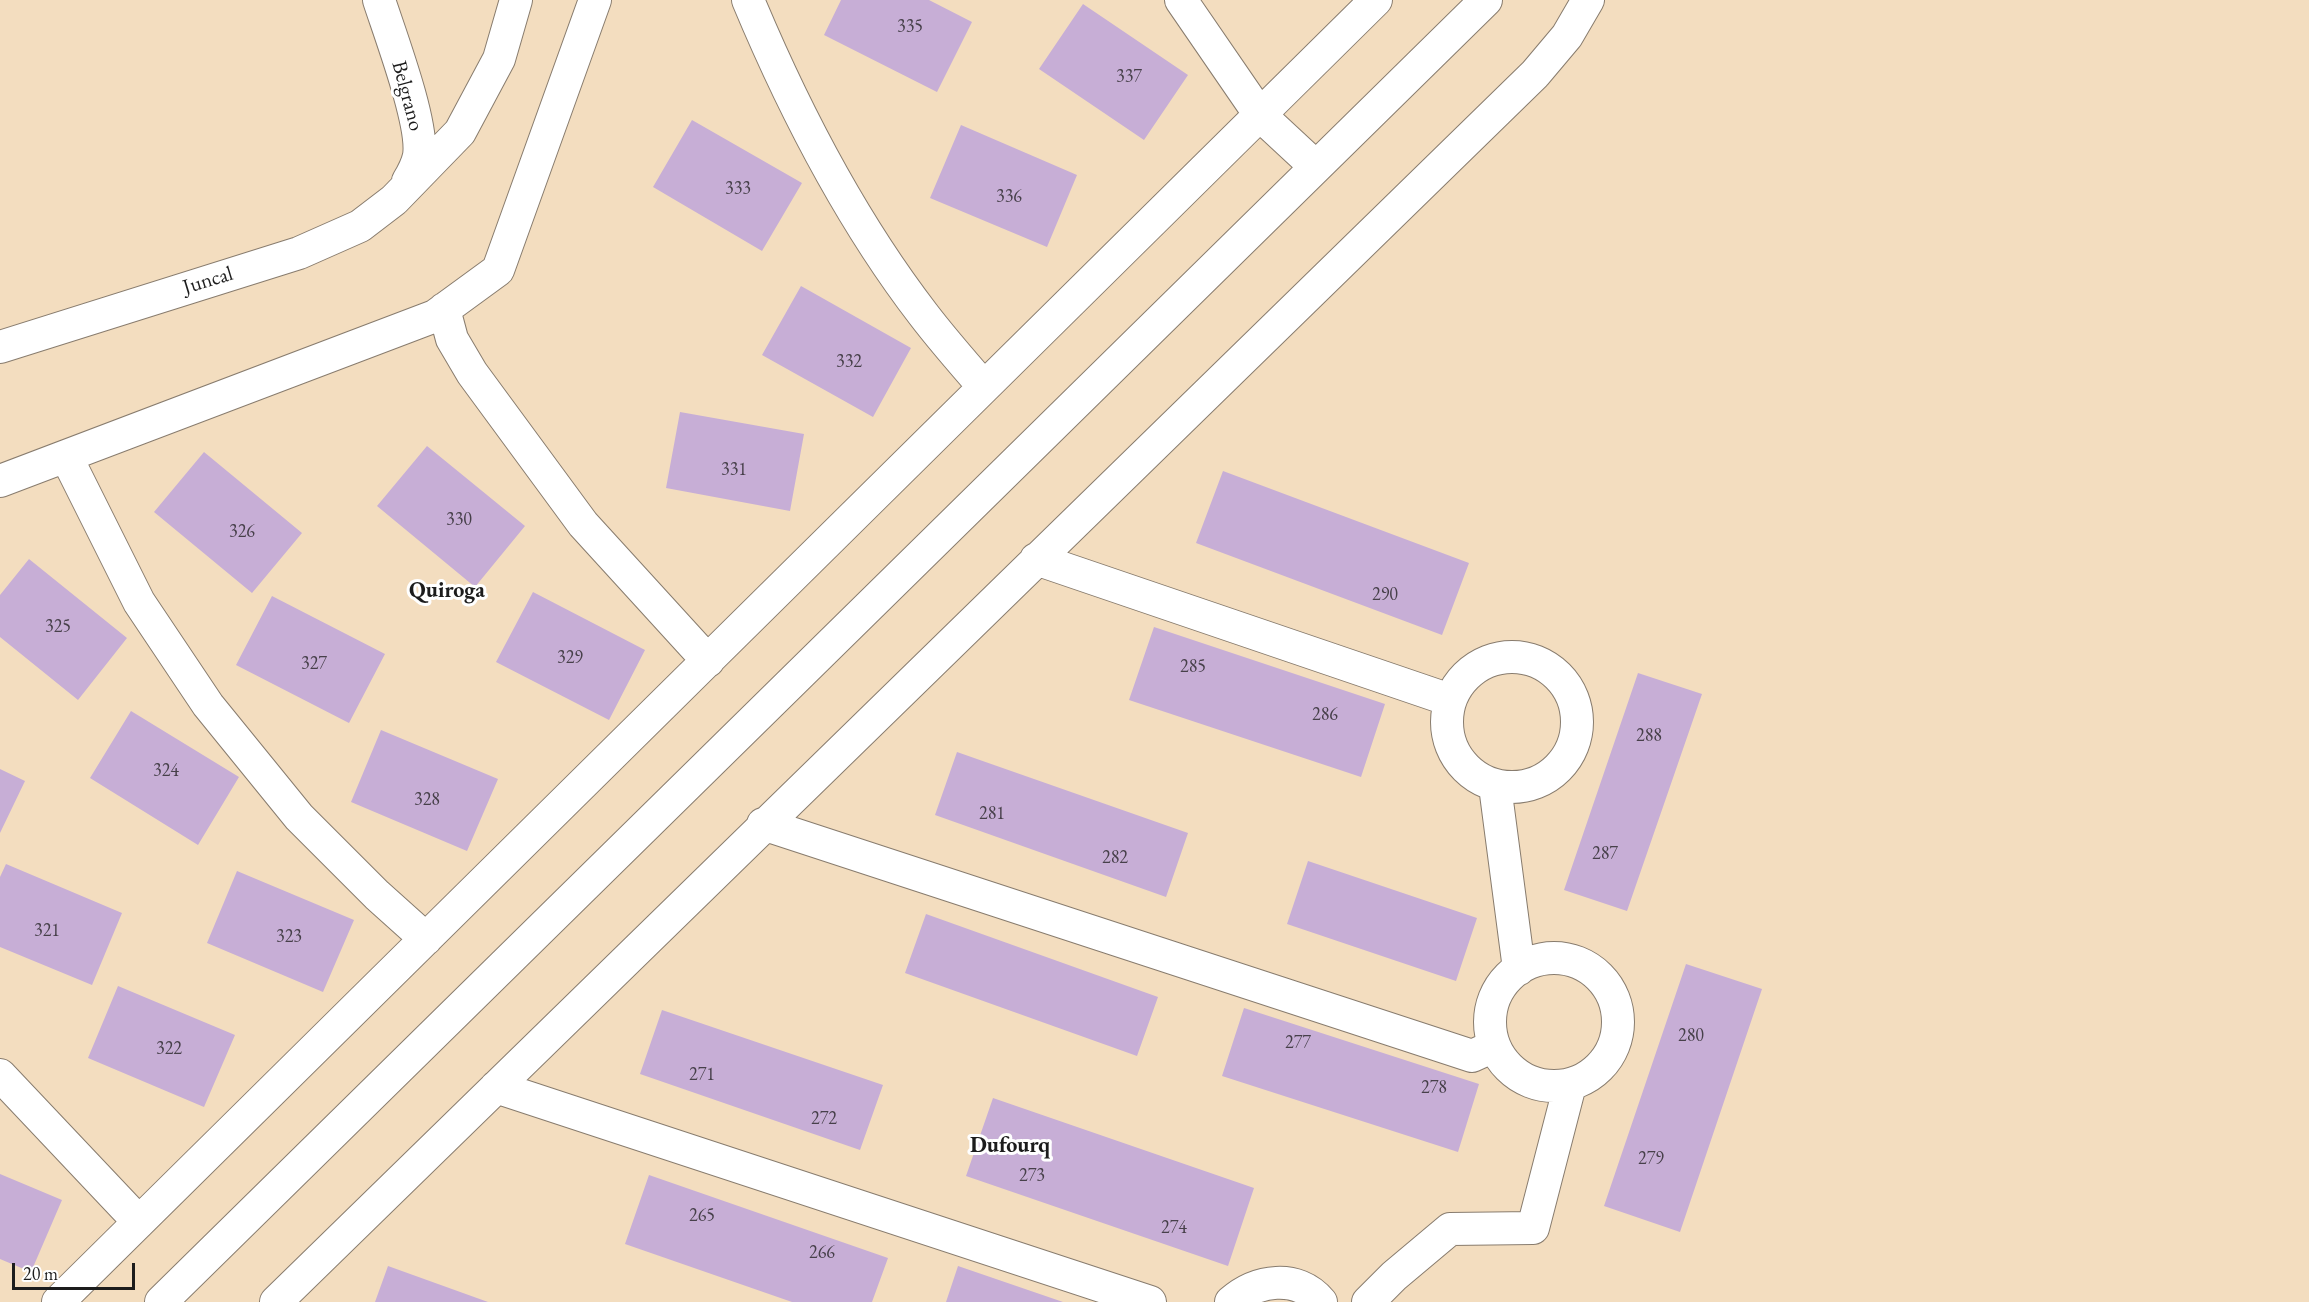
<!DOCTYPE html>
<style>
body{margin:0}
#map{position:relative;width:2309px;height:1302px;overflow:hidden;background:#f3ddbf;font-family:"EB Garamond",serif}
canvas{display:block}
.scale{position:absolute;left:12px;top:1263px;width:123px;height:27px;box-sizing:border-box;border:3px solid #1c1c1c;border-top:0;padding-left:8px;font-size:18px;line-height:21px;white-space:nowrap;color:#1c1c1c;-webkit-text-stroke:4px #fff;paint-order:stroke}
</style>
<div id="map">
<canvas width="2309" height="1302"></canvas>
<div class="scale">20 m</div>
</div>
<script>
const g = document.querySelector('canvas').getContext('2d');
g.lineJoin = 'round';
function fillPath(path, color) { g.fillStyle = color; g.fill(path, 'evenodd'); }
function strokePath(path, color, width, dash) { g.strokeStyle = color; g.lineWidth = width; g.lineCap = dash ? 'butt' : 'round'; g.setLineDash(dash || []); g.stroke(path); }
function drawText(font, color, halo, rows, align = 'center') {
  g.font = font + ' "EB Garamond",serif'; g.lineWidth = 6; g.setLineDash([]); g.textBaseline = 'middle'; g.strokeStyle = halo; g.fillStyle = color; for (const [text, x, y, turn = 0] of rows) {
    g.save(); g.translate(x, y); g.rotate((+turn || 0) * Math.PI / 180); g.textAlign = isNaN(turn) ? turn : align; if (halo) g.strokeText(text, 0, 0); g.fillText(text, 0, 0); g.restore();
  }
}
fillPath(new Path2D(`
 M841 0H929L972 22 937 92 824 35Z
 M1083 4 1188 75 1144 140 1039 69Z
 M692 120 802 183 762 251 653 187Z
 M961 125 1077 175 1047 247 930 198Z
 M801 286 911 348 873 417 762 355Z
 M680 412 804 434 790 511 666 488Z
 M427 446 525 526 475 587 377 506Z
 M204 452 302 533 252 593 154 512Z
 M1223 471 1469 563 1442 635 1196 543Z
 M29 559 127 638 78 700 0 637V595Z
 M533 592 645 650 609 720 496 662Z
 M272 596 385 654 349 723 236 665Z
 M1154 627 1385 704 1361 777 1129 700Z
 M1638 673 1702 694 1627 911 1564 890Z
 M131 711 239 777 198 845 90 778Z
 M381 730 498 779 467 851 351 802Z
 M957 752 1188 833 1166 897 935 815Z
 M0 769 25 781 0 833Z
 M1308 861 1477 918 1456 981 1287 924Z
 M6 864 122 913 92 985 0 947V877Z
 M237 871 354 920 323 992 207 943Z
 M926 914 1158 997 1137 1056 905 973Z
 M1686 964 1762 989 1680 1232 1604 1206Z
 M118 986 235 1035 204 1107 88 1058Z
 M1244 1008 1479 1084 1458 1152 1222 1076Z
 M662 1010 883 1085 860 1150 640 1074Z
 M993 1098 1254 1188 1228 1266 966 1176Z
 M0 1174 62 1200 31 1272 0 1259Z
 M649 1175 888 1258 872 1302H792L625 1244Z
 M388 1266 488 1302H375Z
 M958 1266 1063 1302H946Z`), '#c7aed6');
const street = new Path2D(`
 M379 0C390 34 424 124 419 156 417 165 413 173 408 181
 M748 0C794 110 850 219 923 314 942 339 963 363 984 387
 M1181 0 1260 115 1316 167
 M444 309 452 339 472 373 583 524 708 661
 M0 347 299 253 360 226 394 200 460 132 499 59 516 0
 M66 456 139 602 208 705 299 817 377 895 426 939
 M0 481 435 316 498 270 595 0
 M1036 559 1450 700
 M1447 722a65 65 0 1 1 130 0a65 65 0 1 1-130 0Z
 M1495 786 1519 969
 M763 824 1472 1056 1494 1046
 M1490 1022a64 64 0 1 1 128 0a64 64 0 1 1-128 0Z
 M0 1075 139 1222
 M496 1087 1150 1302
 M58 1302 1376 0
 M161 1302 1486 0
 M276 1302 1535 74 1567 36 1588 0
 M1231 1302C1256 1280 1297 1273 1321 1302
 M1368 1302 1394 1276 1450 1229 1533 1228 1570 1085`);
strokePath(street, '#887c6e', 34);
strokePath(street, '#fff', 32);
drawText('18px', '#47404a', null, [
 ["335",910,27],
 ["337",1129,77],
 ["333",738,189],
 ["336",1009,197],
 ["332",849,362],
 ["331",734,470],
 ["330",459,520],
 ["326",242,532],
 ["290",1385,595],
 ["325",58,627],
 ["329",570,658],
 ["327",314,664],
 ["285",1193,667],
 ["286",1325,715],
 ["288",1649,736],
 ["324",166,771],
 ["328",427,800],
 ["281",992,814],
 ["287",1605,854],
 ["282",1115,858],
 ["321",47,931],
 ["323",289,937],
 ["280",1691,1036],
 ["277",1298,1043],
 ["322",169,1049],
 ["271",702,1075],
 ["278",1434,1088],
 ["272",824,1119],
 ["279",1651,1159],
 ["273",1032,1176],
 ["265",702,1216],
 ["274",1174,1228],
 ["266",822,1253]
]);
drawText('21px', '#1c1c1c', '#fff', [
 ["Belgrano",407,96,75],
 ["Juncal",208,281,-17]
]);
drawText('bold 22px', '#1c1c1c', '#fff', [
 ["Quiroga",447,591],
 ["Dufourq",1010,1146]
]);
</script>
